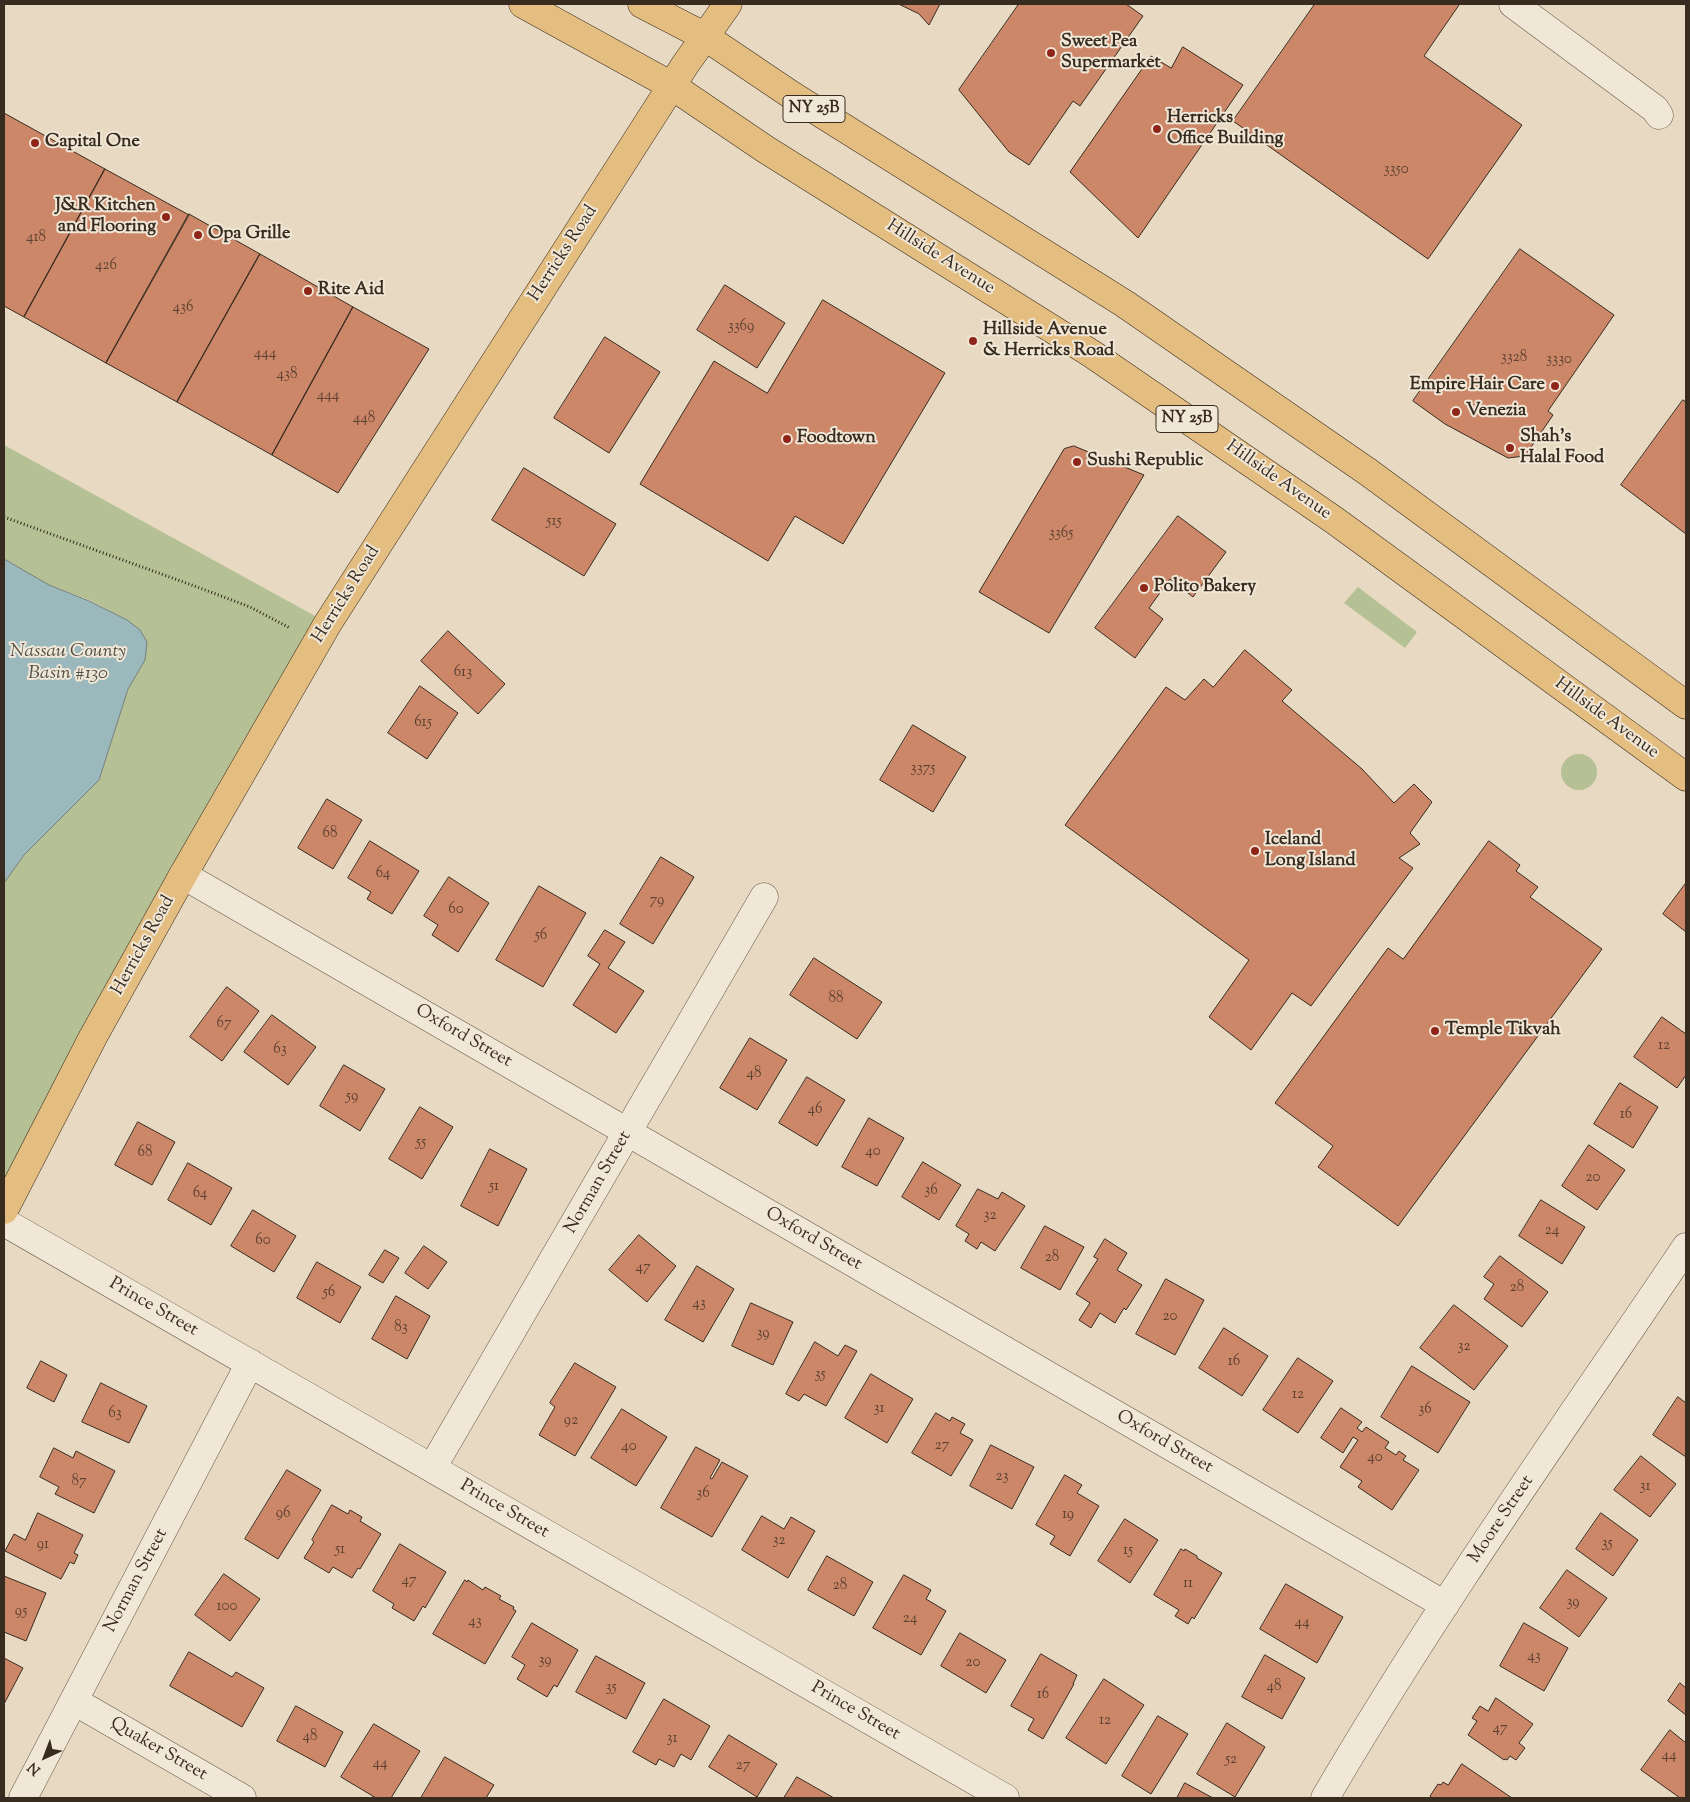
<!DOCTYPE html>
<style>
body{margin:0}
#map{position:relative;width:1690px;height:1802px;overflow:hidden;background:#e8dac2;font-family:"Sorts Mill Goudy",serif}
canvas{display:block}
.frame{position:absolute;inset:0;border:5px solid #382c20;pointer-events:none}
.north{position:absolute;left:20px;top:1732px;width:50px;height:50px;-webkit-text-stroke:4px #f0e7d7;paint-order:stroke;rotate:223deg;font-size:14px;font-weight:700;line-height:20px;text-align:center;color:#382c20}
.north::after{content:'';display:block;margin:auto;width:18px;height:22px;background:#382c20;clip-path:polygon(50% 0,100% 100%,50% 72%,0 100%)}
</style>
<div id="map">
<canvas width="1690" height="1802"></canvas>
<div class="frame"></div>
<div class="north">N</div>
</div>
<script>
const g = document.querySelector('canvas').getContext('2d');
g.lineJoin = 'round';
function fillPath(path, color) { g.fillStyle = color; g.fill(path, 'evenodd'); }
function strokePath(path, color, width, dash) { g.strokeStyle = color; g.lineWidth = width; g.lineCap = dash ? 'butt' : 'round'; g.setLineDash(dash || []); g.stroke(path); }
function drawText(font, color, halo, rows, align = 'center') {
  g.font = font + ' "Sorts Mill Goudy",serif'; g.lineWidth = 4; g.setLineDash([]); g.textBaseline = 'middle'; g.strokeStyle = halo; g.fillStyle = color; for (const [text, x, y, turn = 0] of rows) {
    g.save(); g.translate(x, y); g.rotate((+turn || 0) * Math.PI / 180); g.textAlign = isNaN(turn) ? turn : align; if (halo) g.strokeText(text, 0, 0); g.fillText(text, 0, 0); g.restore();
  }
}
fillPath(new Path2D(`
 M4 445 326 622 4 1210V883L24 855 99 780 128 689 145 660 127 620 89 600 49 585 4 559Z
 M1358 587 1417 632 1405 648 1344 603Z
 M1561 772a18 18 0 1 1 36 0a18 18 0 1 1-36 0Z`), '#b5c094');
const water = new Path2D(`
 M4 559 49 585 89 601 127 620 140 630 147 642 145 660 128 689 99 780 24 855 4 883Z`);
fillPath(water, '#9bb8bd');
strokePath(water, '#73807e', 1);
const building = new Path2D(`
 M899 4H940L929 25 919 14Z
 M1019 4H1126L1143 16 1080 106 1073 101 1029 165 1009 152 959 90Z
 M1315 4H1458L1459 5 1424 56 1522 125 1428 259 1233 121Z
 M1183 47 1243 85 1138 238 1070 172 1151 56 1171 68Z
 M4 113 105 169 24 317 4 306Z
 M105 169 189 215 106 363 24 317Z
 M189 214 260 254 177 402 106 363Z
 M1520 249 1614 315 1548 411 1553 415 1525 456 1508 458 1445 424 1413 401Z
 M260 254 353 307 272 455 177 402Z
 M725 285 785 323 757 368 697 330Z
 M823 300 945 373 843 544 795 516 768 561 640 484 714 361 767 393Z
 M353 307 429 349 338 493 272 455Z
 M605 337 660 372 609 453 554 418Z
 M1683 400 1686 402V534L1621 485Z
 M1074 446 1144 475 1049 633 979 592 1064 449Z
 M524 468 616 524 584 576 492 520Z
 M1178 516 1226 552 1193 597 1170 579 1149 608 1163 619 1135 658 1095 628Z
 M448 631 505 684 478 714 421 661Z
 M1245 650 1292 690 1282 701 1362 769 1394 803 1414 784 1432 802 1410 833 1420 844 1399 858 1413 868 1311 1006 1292 993 1251 1050 1209 1017 1249 960 1065 825 1166 687 1185 700 1204 679 1213 687Z
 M420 686 458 713 427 759 388 733Z
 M913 725 966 757 933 812 880 780Z
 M327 799 362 820 333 869 298 848Z
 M370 841 419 871 392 914 367 899 371 892 348 878Z
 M1489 841 1520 865 1516 871 1538 887 1530 897 1602 949 1398 1226 1318 1167 1333 1146 1275 1103 1388 948 1403 959Z
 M661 857 694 877 653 944 620 924Z
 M449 877 489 903 458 952 432 935 438 925 424 916Z
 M1686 883V932L1663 914Z
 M539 886 586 913 543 987 496 960Z
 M605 930 625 942 608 968 644 991 616 1033 573 1005 600 964 588 956Z
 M814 958 882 1002 857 1039 790 995Z
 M227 987 259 1011 222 1061 190 1037Z
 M272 1015 316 1047 288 1085 244 1052Z
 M1662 1017 1686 1034V1075L1677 1088 1634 1057Z
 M750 1038 787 1060 757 1110 720 1088Z
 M344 1065 385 1089 360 1131 320 1106Z
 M807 1077 845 1100 817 1146 779 1123Z
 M1620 1083 1658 1107 1633 1148 1594 1124Z
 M420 1107 453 1127 422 1179 389 1159Z
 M869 1118 904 1138 877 1186 842 1167Z
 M138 1122 175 1142 152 1185 115 1165Z
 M1589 1145 1625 1170 1597 1210 1562 1186Z
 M490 1149 527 1169 498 1226 461 1206Z
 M923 1162 961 1185 939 1220 902 1197Z
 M188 1163 232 1188 211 1225 168 1200Z
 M978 1189 998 1199 1002 1192 1025 1206 995 1251 981 1242 977 1249 965 1241 969 1234 956 1226Z
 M1541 1200 1585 1227 1562 1264 1519 1236Z
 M253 1210 296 1236 274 1272 231 1246Z
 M1045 1226 1084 1247 1060 1290 1021 1268Z
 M639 1235 676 1266 647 1302 609 1270Z
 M1105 1239 1127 1253 1117 1270 1142 1285 1126 1310 1124 1308 1115 1323 1100 1313 1091 1328 1079 1320 1090 1303 1076 1294 1098 1259 1094 1257Z
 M424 1246 447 1262 428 1289 405 1273Z
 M385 1250 399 1258 383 1283 369 1275Z
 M1500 1256 1548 1292 1522 1327 1484 1299 1494 1284 1484 1277Z
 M317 1262 361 1287 340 1323 297 1298Z
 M697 1266 734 1289 703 1342 665 1320Z
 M1166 1279 1204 1300 1175 1355 1136 1334Z
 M396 1296 430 1316 407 1359 372 1339Z
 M751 1303 793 1322 773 1365 732 1346Z
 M1454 1305 1508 1346 1474 1390 1420 1348Z
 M1224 1328 1268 1356 1242 1396 1199 1368Z
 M815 1342 838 1356 845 1345 857 1351 826 1406 804 1394 799 1401 786 1394Z
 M1298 1358 1333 1381 1298 1433 1263 1410Z
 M41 1361 67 1375 54 1402 27 1388Z
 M575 1363 616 1387 575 1456 539 1435 555 1407 550 1403Z
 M1412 1366 1470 1402 1438 1453 1381 1417Z
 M871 1374 913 1399 887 1443 845 1418Z
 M101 1383 147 1406 129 1443 82 1422Z
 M1678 1397 1686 1403V1457L1653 1435Z
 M1341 1408 1362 1422 1357 1428 1362 1432 1366 1427 1389 1442 1385 1448 1396 1455 1399 1451 1406 1456 1403 1460 1419 1470 1392 1510 1358 1487 1362 1481 1340 1467 1358 1440 1353 1437 1343 1453 1321 1438Z
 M622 1409 667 1437 636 1486 591 1458Z
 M936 1413 950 1421 952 1417 965 1424 960 1433 973 1440 951 1476 912 1453Z
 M991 1445 1034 1467 1012 1509 970 1486Z
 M696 1447 720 1460 710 1478 712 1479 722 1462 748 1476 712 1537 661 1508Z
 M54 1448 73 1458 76 1451 115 1471 94 1513 55 1494 59 1487 40 1477Z
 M1641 1456 1676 1484 1650 1517 1614 1490Z
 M287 1470 321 1490 278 1559 245 1539Z
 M1065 1475 1082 1485 1077 1493 1099 1506 1070 1556 1050 1544 1055 1536 1036 1525Z
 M332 1505 348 1514 350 1510 362 1517 360 1521 381 1534 360 1569 358 1568 352 1578 333 1567 329 1573 304 1558 314 1542 312 1540Z
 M38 1513 83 1535 74 1553 78 1555 74 1564 70 1562 61 1579 5 1551 14 1534 25 1540Z
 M1601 1513 1638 1540 1613 1576 1576 1549Z
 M762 1516 784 1529 791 1517 815 1531 788 1578 742 1550Z
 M1125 1519 1158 1540 1130 1583 1098 1561Z
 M400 1544 446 1572 425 1608 423 1606 414 1621 392 1608 394 1604 373 1591Z
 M1181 1549 1184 1551 1185 1549 1197 1556V1558L1222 1573 1194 1619 1192 1617 1188 1624 1175 1616 1179 1610 1154 1595Z
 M827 1556 873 1582 854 1616 808 1590Z
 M1567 1570 1607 1598 1579 1637 1540 1608Z
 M224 1574 260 1599 230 1641 195 1615Z
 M904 1575 931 1590 926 1599 946 1611 921 1655 873 1628Z
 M4 1576 46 1593 26 1641 4 1632Z
 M465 1580 467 1582 468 1580 483 1590 485 1587 501 1596 499 1599 514 1607 513 1609 516 1611 485 1664 433 1634Z
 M1286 1584 1343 1617 1317 1663 1260 1629Z
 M532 1623 578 1650 557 1687 554 1685 547 1697 517 1679 525 1665 512 1657Z
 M1524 1623 1568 1648 1544 1691 1500 1666Z
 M960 1633 1006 1660 986 1693 941 1666Z
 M189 1652 232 1677 236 1672 264 1688 242 1727 170 1686Z
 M1041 1654 1077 1675 1073 1684H1074L1043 1739 1028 1730 1034 1719 1011 1706Z
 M1265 1655 1305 1678 1282 1719 1242 1697Z
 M596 1656 645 1683 626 1719 576 1692Z
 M4 1658 23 1668 4 1704Z
 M1104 1679 1144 1705 1106 1764 1066 1738Z
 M1680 1683 1686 1688V1715L1668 1701Z
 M1496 1698 1533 1724 1519 1743 1525 1748 1516 1760 1510 1756 1507 1760 1505 1759 1504 1760 1468 1735 1477 1721 1472 1718 1480 1706 1488 1711Z
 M664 1699 710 1726 691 1760 681 1754 674 1767 659 1759 656 1765 633 1752Z
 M296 1706 343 1732 325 1767 277 1741Z
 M1158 1716 1188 1734 1151 1794 1122 1776Z
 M1227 1723 1265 1747 1235 1797 1197 1774Z
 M374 1724 420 1751 391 1798H376L341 1777Z
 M1670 1730 1686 1743V1798H1680L1641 1770Z
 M729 1735 777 1764 757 1797 709 1767Z
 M445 1757 494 1785 486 1798H421Z
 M1462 1764 1512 1798H1432L1430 1796 1438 1784 1441 1785 1443 1782 1448 1785Z
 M797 1777 834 1798H784Z
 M1185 1783 1213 1798H1177Z`);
fillPath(building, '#cc8668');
strokePath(building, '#382c20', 1);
const minor = new Path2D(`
 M1513 4 1655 109 1659 115
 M183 875 1445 1605
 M4 1222 1005 1798
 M432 1468 764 897
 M74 1701 242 1798
 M23 1798 250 1363
 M1325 1798C1436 1608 1563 1429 1686 1247`);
const major = new Path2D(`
 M523 4 672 86 765 149 1092 354 1334 520 1686 777
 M642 4 704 36 790 94 1125 304 1368 472 1686 705
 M4 1210 93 1037 183 875 328 623 685 65 728 4`);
strokePath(minor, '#645848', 29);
strokePath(major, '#382c20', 29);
strokePath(new Path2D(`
 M4 517 200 588 250 607 290 628`), '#382c20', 3, [1, 2.5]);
strokePath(minor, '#f0e7d7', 28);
strokePath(major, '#e4bd81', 28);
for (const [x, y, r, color] of [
 [1051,53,5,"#8f2418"],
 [1157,129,5,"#8f2418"],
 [35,143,5,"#8f2418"],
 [166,217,5,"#8f2418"],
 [198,235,5,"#8f2418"],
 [308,291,5,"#8f2418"],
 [973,341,5,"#8f2418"],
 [1555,386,5,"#8f2418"],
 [1456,412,5,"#8f2418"],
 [787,439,5,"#8f2418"],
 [1510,448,5,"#8f2418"],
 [1077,462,5,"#8f2418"],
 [1144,588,5,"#8f2418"],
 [1255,851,5,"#8f2418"],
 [1435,1031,5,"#8f2418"]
]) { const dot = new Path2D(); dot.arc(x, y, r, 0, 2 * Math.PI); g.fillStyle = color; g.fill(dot); strokePath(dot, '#f0e7d7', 2); }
drawText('15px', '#5d4232', null, [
 ["3350",1396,170],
 ["418",36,238],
 ["426",106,266],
 ["436",183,308],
 ["3369",741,327],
 ["444",265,354],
 ["3328",1514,358],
 ["3330",1559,360],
 ["438",287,375],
 ["444",328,396],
 ["448",364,419],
 ["515",554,522],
 ["3365",1061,534],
 ["613",463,673],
 ["615",423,723],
 ["3375",923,769],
 ["68",330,834],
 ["64",383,874],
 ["79",657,901],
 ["60",456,910],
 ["56",541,936],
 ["88",836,999],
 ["67",224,1024],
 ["12",1664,1046],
 ["63",280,1050],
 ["48",754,1074],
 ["59",352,1097],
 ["46",815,1110],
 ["16",1626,1115],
 ["55",421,1143],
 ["40",873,1152],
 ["68",145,1153],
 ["20",1593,1178],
 ["51",494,1187],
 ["36",931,1191],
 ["64",200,1194],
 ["32",990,1216],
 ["24",1552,1231],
 ["60",263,1241],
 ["28",1052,1258],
 ["47",643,1268],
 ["28",1517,1288],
 ["56",329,1293],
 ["43",699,1304],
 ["20",1170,1317],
 ["83",401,1328],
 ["39",763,1334],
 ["32",1464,1347],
 ["16",1234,1362],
 ["35",820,1375],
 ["12",1298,1395],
 ["31",879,1409],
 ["36",1425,1410],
 ["63",115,1414],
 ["92",571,1421],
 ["27",942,1446],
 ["40",629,1447],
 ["40",1375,1458],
 ["23",1002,1477],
 ["87",79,1482],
 ["31",1645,1487],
 ["36",703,1494],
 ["96",283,1514],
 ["19",1068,1515],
 ["32",779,1541],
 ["35",1607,1544],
 ["91",43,1545],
 ["51",340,1550],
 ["15",1128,1551],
 ["47",409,1581],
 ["11",1188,1584],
 ["28",840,1586],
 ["39",1573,1603],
 ["100",227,1607],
 ["95",21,1612],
 ["24",910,1619],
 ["43",475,1622],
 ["44",1302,1623],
 ["43",1534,1657],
 ["39",545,1661],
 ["20",973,1663],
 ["48",1274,1687],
 ["35",611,1688],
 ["16",1043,1695],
 ["12",1105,1721],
 ["47",1500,1729],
 ["48",310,1737],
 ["31",672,1739],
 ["44",1669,1756],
 ["52",1231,1760],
 ["44",380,1764],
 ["27",743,1766]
]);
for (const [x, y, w] of [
 [814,109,62],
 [1187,419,62]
]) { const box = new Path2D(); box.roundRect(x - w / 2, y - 13.5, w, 27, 4); g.fillStyle = '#f0e7d7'; g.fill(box); strokePath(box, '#382c20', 1); }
drawText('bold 16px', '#382c20', null, [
 ["NY 25B",814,109],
 ["NY 25B",1187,419]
]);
drawText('bold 18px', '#382c20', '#f0e7d7', [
 ["Sweet Pea",1061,43],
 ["Supermarket",1061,64],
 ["Herricks",1167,119],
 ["Office Building",1167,140],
 ["Capital One",45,143],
 ["J&R Kitchen",156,207,"right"],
 ["and Flooring",156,228,"right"],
 ["Opa Grille",208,235],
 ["Rite Aid",318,291],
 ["Hillside Avenue",983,331],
 ["& Herricks Road",983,352],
 ["Empire Hair Care",1545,386,"right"],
 ["Venezia",1466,412],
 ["Shah's",1520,438],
 ["Halal Food",1520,459],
 ["Foodtown",797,439],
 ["Sushi Republic",1087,462],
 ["Polito Bakery",1154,588],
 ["Iceland",1265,841],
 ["Long Island",1265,862],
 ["Temple Tikvah",1445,1031]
], 'left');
drawText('18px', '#382c20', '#f0e7d7', [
 ["Herricks Road",564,254,-57],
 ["Hillside Avenue",940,258,32],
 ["Hillside Avenue",1278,481,35],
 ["Herricks Road",347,595,-58],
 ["Hillside Avenue",1606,719,36],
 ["Herricks Road",144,946,-61],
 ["Oxford Street",463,1037,30],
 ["Norman Street",599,1183,-60],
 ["Oxford Street",813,1240,30],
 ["Prince Street",153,1308,30],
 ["Oxford Street",1164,1443,30],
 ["Prince Street",504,1510,30],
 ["Moore Street",1502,1520,-56],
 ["Norman Street",137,1581,-62],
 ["Prince Street",855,1712,30],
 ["Quaker Street",158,1750,30]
]);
drawText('italic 19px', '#514f47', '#f0e7d7', [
 ["Nassau County",68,653],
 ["Basin #130",68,675]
]);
</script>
